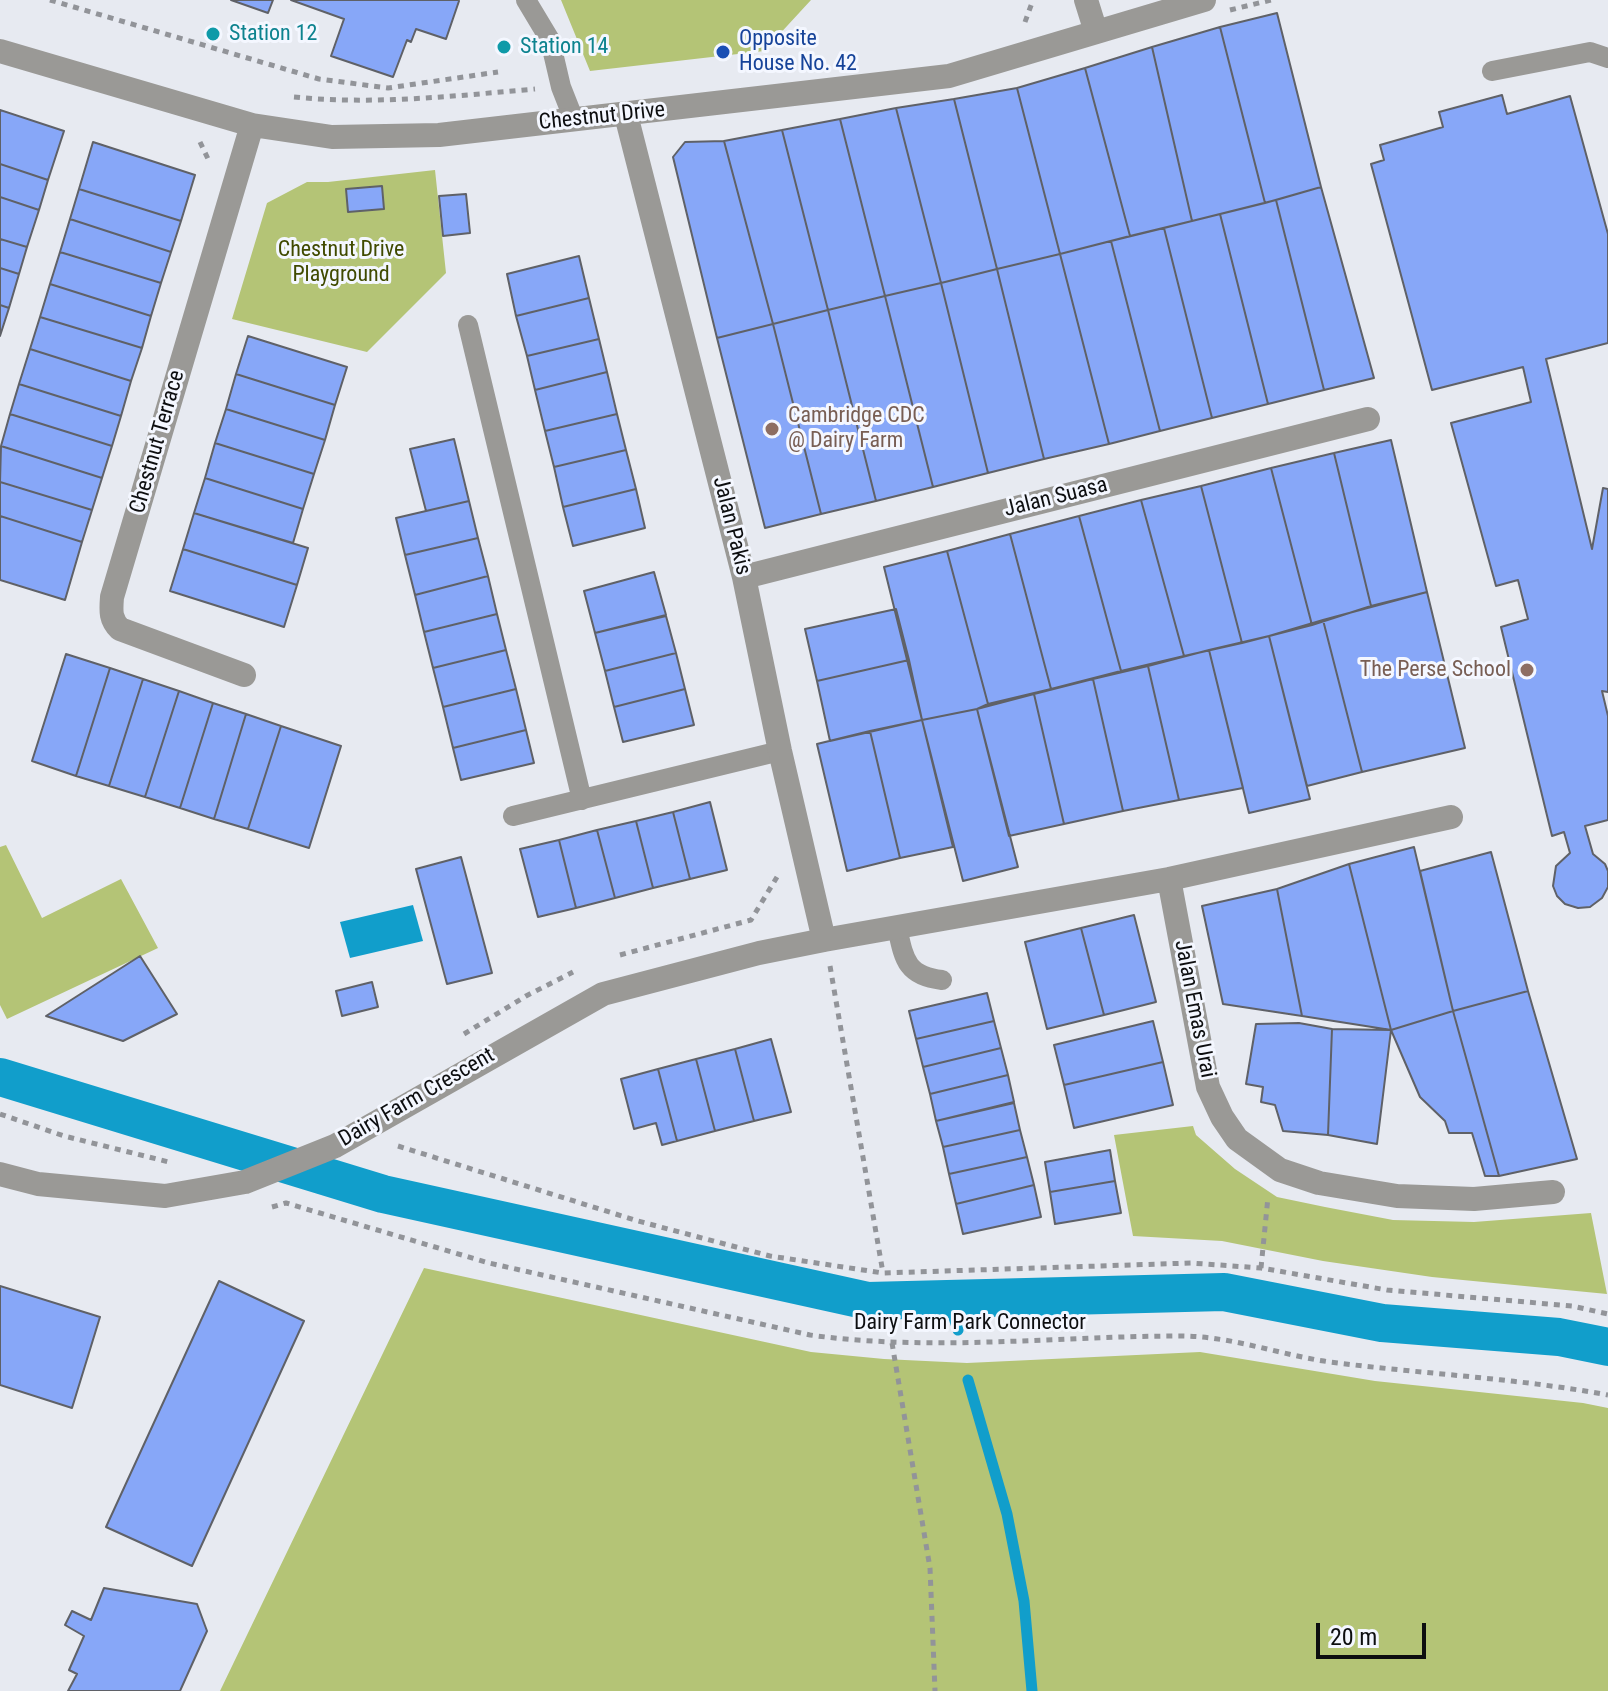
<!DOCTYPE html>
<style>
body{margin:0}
#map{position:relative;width:1608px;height:1691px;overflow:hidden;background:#e7eaf1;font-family:"Roboto Condensed",sans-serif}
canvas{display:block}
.scale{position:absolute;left:1316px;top:1623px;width:110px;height:36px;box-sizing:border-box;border:4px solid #0d0e10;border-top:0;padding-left:10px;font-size:24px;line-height:28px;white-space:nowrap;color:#0d0e10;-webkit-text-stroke:6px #f4f7ff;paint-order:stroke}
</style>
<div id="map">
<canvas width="1608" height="1691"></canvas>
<div class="scale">20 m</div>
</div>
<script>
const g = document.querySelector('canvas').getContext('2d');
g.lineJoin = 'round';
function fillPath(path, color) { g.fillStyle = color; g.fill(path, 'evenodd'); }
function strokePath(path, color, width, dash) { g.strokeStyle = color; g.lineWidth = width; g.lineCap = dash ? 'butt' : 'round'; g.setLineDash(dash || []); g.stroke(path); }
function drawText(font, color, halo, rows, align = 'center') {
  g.font = font + ' "Roboto Condensed",sans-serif'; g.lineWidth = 6; g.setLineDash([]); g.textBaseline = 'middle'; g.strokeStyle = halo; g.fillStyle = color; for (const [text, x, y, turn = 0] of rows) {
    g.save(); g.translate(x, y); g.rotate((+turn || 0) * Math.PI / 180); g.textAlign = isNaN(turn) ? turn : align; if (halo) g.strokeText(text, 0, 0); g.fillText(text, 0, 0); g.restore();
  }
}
fillPath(new Path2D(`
 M561 0H811L764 51 590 71Z
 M435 170 446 273 367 352 232 319 267 203 307 182H328Z
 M6 845 42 918 121 879 158 948 7 1019 0 1005V847Z
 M1193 1126 1196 1135 1235 1169 1277 1197 1325 1207 1393 1220 1474 1222 1591 1213 1607 1294 1432 1277 1323 1261 1222 1241 1133 1236 1114 1135Z
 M424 1268 811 1352 884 1359 967 1363 1200 1352 1375 1381 1583 1403 1608 1408V1691H220Z`), '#b4c476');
fillPath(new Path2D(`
 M413 905 423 941 350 958 340 922Z`), '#119ecb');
strokePath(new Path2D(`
 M948 1299 958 1330
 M968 1380 1007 1514 1024 1601 1032 1691`), '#119ecb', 11);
strokePath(new Path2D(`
 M0 1077 383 1194 868 1301 1224 1292 1382 1323 1559 1337 1608 1347`), '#119ecb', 38);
const building = new Path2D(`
 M231 0H273L268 13Z
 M291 0H458L459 1 446 39 416 29 411 42 407 40 393 77 331 56 344 19Z
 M1277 13 1321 187 1265 203 1220 27Z
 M1220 27 1265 203 1192 221 1152 47Z
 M1152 47 1192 221 1130 236 1085 68Z
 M1085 68 1130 236 1060 254 1017 88Z
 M1017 88 1060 254 997 269 954 99Z
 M1502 95 1507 114 1570 96 1608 234V343L1546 359 1592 549 1603 488 1608 489V692L1602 691 1608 716V820L1585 826 1593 854 1605 864 1608 871V887L1602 898 1590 907 1578 908 1565 904 1557 896 1553 886 1556 866 1570 853 1564 832 1552 836 1501 627 1528 619 1518 580 1496 586 1451 423 1531 402 1523 367 1432 390 1371 164 1384 160 1380 145 1443 127 1439 112Z
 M954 99 997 269 941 283 896 108Z
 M896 108 941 283 885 296 840 119Z
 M0 110 64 131 48 180 0 164Z
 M840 119 885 296 828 310 782 130Z
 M782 130 828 310 773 324 724 141Z
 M724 141 773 324 717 338 673 157 685 142Z
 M93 142 195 175 181 221 79 189Z
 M0 164 48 180 39 210 0 197Z
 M382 186 384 209 348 212 346 189Z
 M1321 187 1374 378 1324 390 1276 200Z
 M79 189 181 221 171 252 70 219Z
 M466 194 470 233 443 236 439 196Z
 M0 197 39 210 27 247 0 239Z
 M1276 200 1324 390 1268 404 1220 214Z
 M1220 214 1268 404 1212 418 1164 228Z
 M70 219 171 252 161 283 60 252Z
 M1164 228 1212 418 1160 431 1111 241Z
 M0 239 27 247 19 274 0 268Z
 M1111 241 1160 431 1109 444 1060 254Z
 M60 252 161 283 151 316 50 284Z
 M1060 254 1109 444 1044 459 997 269Z
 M579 256 589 298 516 316 507 274Z
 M0 268 19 274 9 308 0 305Z
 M997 269 1044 459 988 473 941 283Z
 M941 283 988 473 933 487 885 296Z
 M50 284 151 316 142 348 40 317Z
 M885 296 933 487 876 501 828 310Z
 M589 298 599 339 527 356 516 316Z
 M0 305 9 308 0 336Z
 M828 310 876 501 821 514 773 324Z
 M40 317 142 348 131 381 30 349Z
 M773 324 821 514 765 528 717 338Z
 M248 336 347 367 335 405 236 374Z
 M599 339 607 372 535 390 527 356Z
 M30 349 131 381 121 416 19 384Z
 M607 372 617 414 545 431 535 390Z
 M236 374 335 405 325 440 226 409Z
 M19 384 121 416 112 446 10 414Z
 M226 409 325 440 314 474 215 443Z
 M10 414 112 446 102 478 1 446Z
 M617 414 626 450 554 467 545 431Z
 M454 439 469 501 426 511 410 449Z
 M1391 440 1427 592 1371 606 1334 453Z
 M215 443 314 474 303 509 205 478Z
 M1 446 102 478 92 510 0 482Z
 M626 450 636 489 563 507 554 467Z
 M1334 453 1371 606 1312 625 1271 468Z
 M1271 468 1312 625 1242 643 1201 486Z
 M205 478 303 509 293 543 194 513Z
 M0 482 92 510 82 542 0 516Z
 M1201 486 1242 643 1184 656 1141 500Z
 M636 489 645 528 573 546 563 507Z
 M1141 500 1184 656 1121 671 1079 516Z
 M469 501 478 538 405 555 396 518Z
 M194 513 308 548 297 585 183 549Z
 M0 516 82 542 65 600 0 580Z
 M1079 516 1121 671 1051 689 1010 534Z
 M1010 534 1051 689 988 704 947 551Z
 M478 538 488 576 415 595 405 555Z
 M183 549 297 585 284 627 170 591Z
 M947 551 988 704 977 709 922 720 884 567Z
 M654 572 666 615 595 633 584 591Z
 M488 576 497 614 424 632 415 595Z
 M1427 592 1465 748 1362 772 1323 620Z
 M896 609 909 660 817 681 805 629Z
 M497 614 506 650 433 668 424 632Z
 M666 616 676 653 605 671 595 633Z
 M1323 620 1362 772 1307 786 1269 636Z
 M1269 636 1310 799 1249 813 1209 650Z
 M506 650 516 689 443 707 433 668Z
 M1209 650 1243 788 1179 800 1148 666Z
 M676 653 685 689 614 707 605 671Z
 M66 654 110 668 76 776 32 761Z
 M909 660 922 720 830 741 817 681Z
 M1148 666 1179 800 1123 811 1093 679Z
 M110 668 143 679 109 786 76 776Z
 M143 679 179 691 145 797 109 786Z
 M1093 679 1123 811 1064 824 1034 694Z
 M516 689 526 730 453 748 443 707Z
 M685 689 694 725 623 742 614 707Z
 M179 691 213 703 180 808 145 797Z
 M1034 694 1064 824 1009 836 977 709Z
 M213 703 246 714 214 819 180 808Z
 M977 709 1018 867 963 881 922 720Z
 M246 714 281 726 248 829 214 819Z
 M922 720 953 847 900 858 870 731Z
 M281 726 341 746 309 848 248 829Z
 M526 730 534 763 461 780 453 748Z
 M870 731 900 858 847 871 817 744Z
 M710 802 727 870 690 879 673 812Z
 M673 812 690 879 653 888 636 821Z
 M636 821 653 888 615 898 597 830Z
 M597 830 615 898 576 908 559 840Z
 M559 840 576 908 538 917 520 849Z
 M1414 847 1453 1011 1391 1030 1349 864Z
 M1491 852 1528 991 1453 1011 1420 871Z
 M461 857 492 973 447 984 416 869Z
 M1349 864 1391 1030 1302 1016 1277 889Z
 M1277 889 1302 1016 1223 1004 1202 906Z
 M1134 915 1156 1002 1104 1015 1081 928Z
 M1081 928 1104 1015 1047 1029 1025 942Z
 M140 956 177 1014 123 1041 46 1016Z
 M372 982 378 1007 342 1016 336 991Z
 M1528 991 1577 1159 1499 1176 1453 1011Z
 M987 993 994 1021 916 1039 909 1011Z
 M1453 1011 1499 1176H1485L1472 1133H1449L1445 1121 1420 1097 1391 1030Z
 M994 1021 1001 1048 923 1067 916 1039Z
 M1153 1021 1163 1062 1064 1085 1054 1045Z
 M1299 1023 1332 1029 1328 1135 1283 1131 1275 1105 1261 1102 1263 1087 1246 1084 1256 1024Z
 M1332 1029 1391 1030 1377 1144 1328 1135Z
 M771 1039 791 1112 754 1121 735 1049Z
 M1001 1048 1008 1075 930 1094 923 1067Z
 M735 1049 754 1121 715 1131 696 1059Z
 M696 1059 715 1131 677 1141 658 1069Z
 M1163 1062 1173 1105 1074 1128 1064 1085Z
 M658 1069 677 1141 662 1145 656 1123 634 1129 621 1079Z
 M1008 1075 1014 1102 936 1121 930 1094Z
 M1014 1103 1020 1130 943 1147 936 1121Z
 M1020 1130 1027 1157 949 1174 943 1147Z
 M1110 1150 1115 1181 1050 1192 1045 1162Z
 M1027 1157 1034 1185 956 1204 949 1174Z
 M1115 1181 1121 1213 1055 1224 1050 1192Z
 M1034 1185 1041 1217 963 1234 956 1204Z
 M219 1281 304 1321 192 1566 106 1527Z
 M0 1286 100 1317 72 1408 0 1385Z
 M104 1588 197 1604 207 1631 180 1691H68L77 1674 69 1670 84 1636 65 1625 72 1611 91 1620Z`);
fillPath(building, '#87a7f8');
strokePath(building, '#5f6167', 2);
strokePath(new Path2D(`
 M50 0 319 79 388 88 498 72
 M1230 10 1271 0
 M1025 22 1033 0
 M294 97C375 105 454 96 535 89
 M200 142 210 163
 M620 955 751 920 777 877
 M830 966 883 1273
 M464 1034 526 996 573 972
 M0 1114 64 1136 173 1163
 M398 1146 638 1221 770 1256 883 1273 1191 1263 1261 1268 1387 1290 1572 1306 1608 1314
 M272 1207 286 1203 489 1263 810 1335C933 1352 1056 1336 1180 1336 1232 1336 1280 1355 1330 1362 1423 1374 1516 1378 1608 1395
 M1261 1268 1268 1197
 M892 1343 930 1568 935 1691`), '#929499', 5, [6, 6]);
strokePath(new Path2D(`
 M526 0 550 40 561 87 574 120
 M1492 71 1590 52 1608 58
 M468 325 582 800
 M513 816 780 751
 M897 927C904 959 906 976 942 980`), '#9a9996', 20);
strokePath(new Path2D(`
 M1086 0 1096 32
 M0 51 252 125 332 137 439 135 949 76 1204 0
 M626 115 744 577 780 751 824 940
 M744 577 1368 419
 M244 675 120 629C110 619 111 611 112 597L252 125
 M1169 879 1208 1087 1222 1117 1237 1139 1280 1170 1319 1183 1397 1196 1474 1199 1553 1192
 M0 1174 38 1184 165 1196 245 1182 335 1146 603 994 759 953 824 940 1169 879 1451 817`), '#9a9996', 24);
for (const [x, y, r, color] of [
 [213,34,8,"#0f9aa8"],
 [504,47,8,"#0f9aa8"],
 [723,52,8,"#1a4fb4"],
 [772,429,8,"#8d6e63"],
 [1527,670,8,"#8d6e63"]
]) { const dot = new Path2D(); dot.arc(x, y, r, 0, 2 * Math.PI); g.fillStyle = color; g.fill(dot); strokePath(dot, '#f4f7ff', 3); }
drawText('22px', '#0d838f', '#f4f7ff', [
 ["Station 12",229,34],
 ["Station 14",520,47]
], 'left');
drawText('22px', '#164399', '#f4f7ff', [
 ["Opposite",739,39],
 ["House No. 42",739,64]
], 'left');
drawText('22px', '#0d0e10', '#f4f7ff', [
 ["Chestnut Drive",602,117,-6],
 ["Chestnut Terrace",158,442,-74],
 ["Jalan Suasa",1056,498,-14],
 ["Jalan Pakis",731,526,76],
 ["Jalan Emas Urai",1194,1009,79],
 ["Dairy Farm Crescent",417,1098,-30],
 ["Dairy Farm Park Connector",970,1323]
]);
drawText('22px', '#404a00', '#f4f7ff', [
 ["Chestnut Drive",341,250],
 ["Playground",341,275]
]);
drawText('22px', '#785e54', '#f4f7ff', [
 ["Cambridge CDC",788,416],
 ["@ Dairy Farm",788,441],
 ["The Perse School",1511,670,"right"]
], 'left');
</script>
